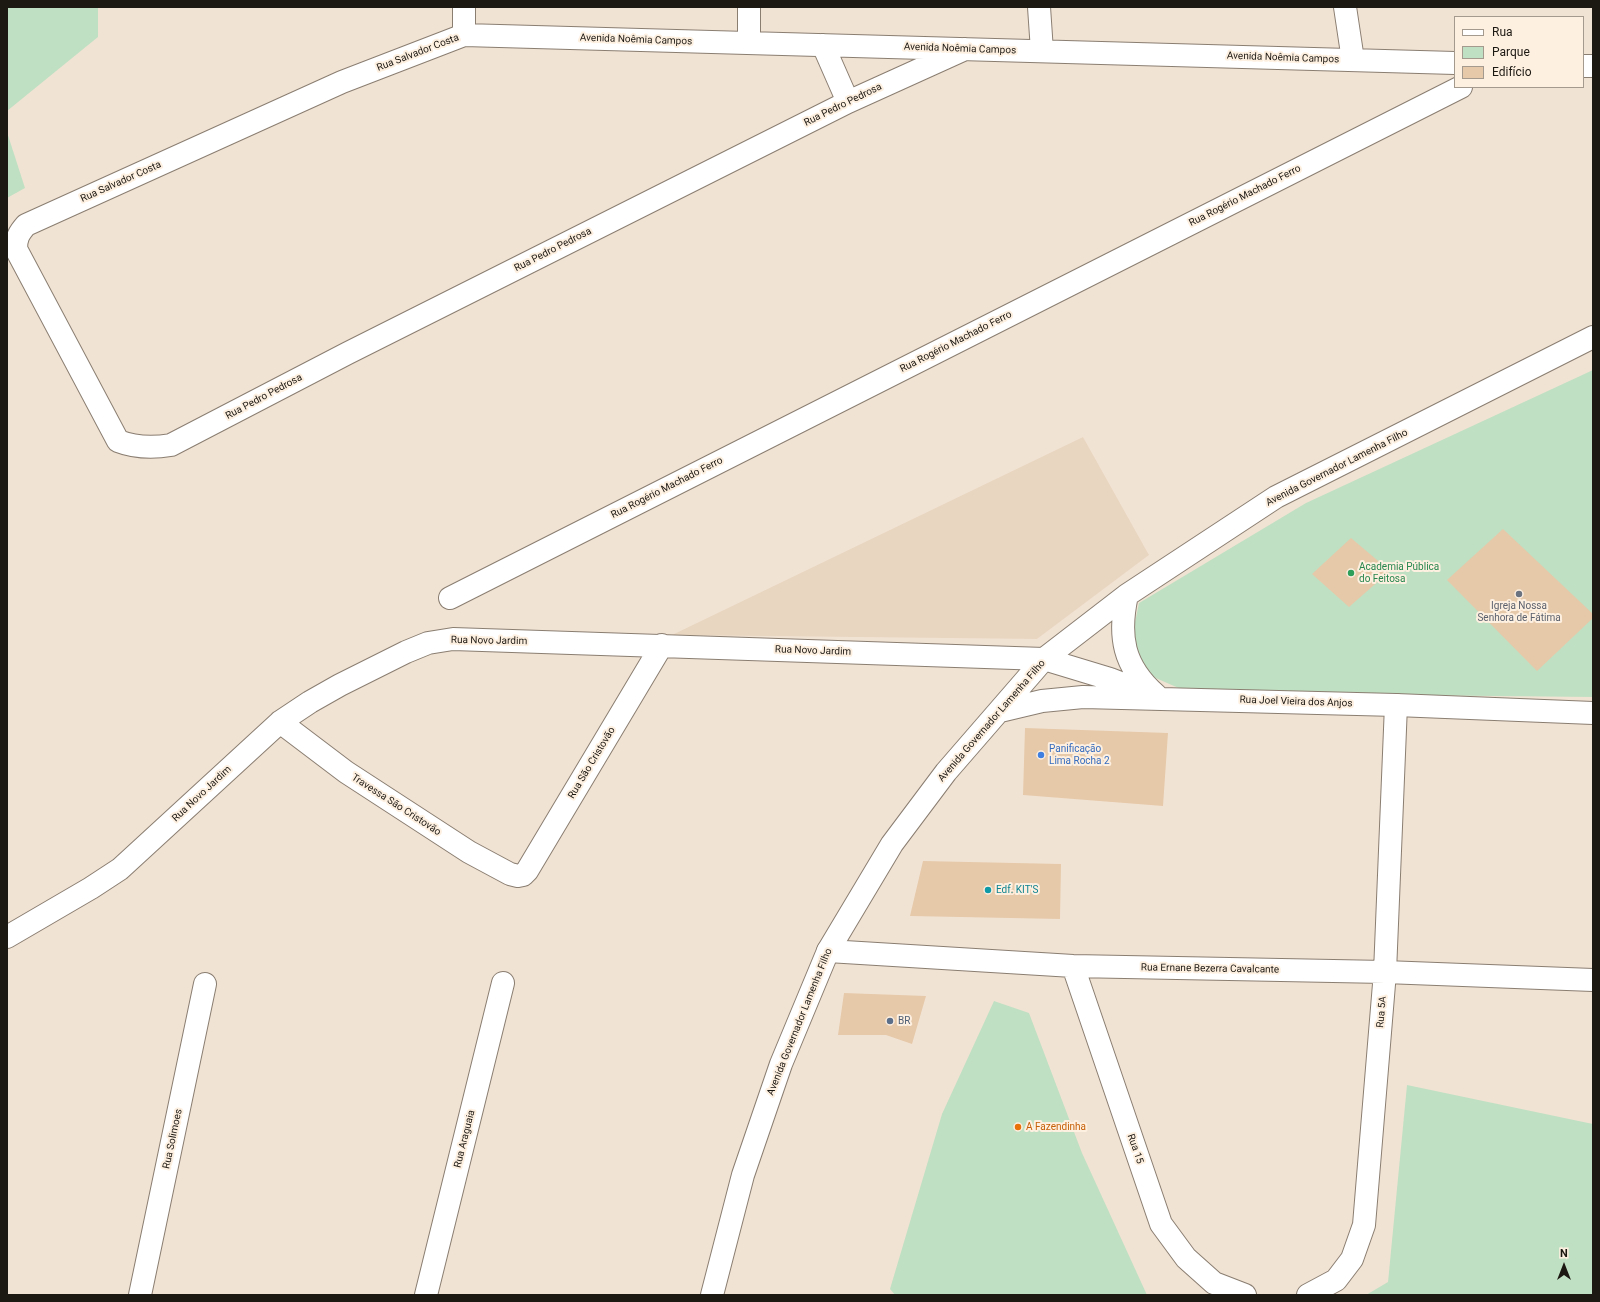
<!DOCTYPE html>
<meta charset="utf-8">
<style>
body{margin:0}
#map{position:relative;width:1600px;height:1302px;overflow:hidden;background:#f1e3d4;font-family:Roboto,sans-serif}
canvas{display:block}
.frame{position:absolute;inset:0;border:8px solid #1c1812;pointer-events:none}
.legend{position:absolute;left:1454px;top:16px;width:130px;height:72px;box-sizing:border-box;background:#fef0e1;border:1px solid #a49a8e;margin:0;padding:5px 7px;list-style:none;font-size:12px;color:#1c1812}
.legend li{display:flex;align-items:center;gap:8px;height:20px}
.legend b{width:20px;border:1px solid #a49a8e}
.north{position:absolute;left:1544px;top:1246px;width:40px;height:40px;-webkit-text-stroke:3px #fef0e1;paint-order:stroke;rotate:0deg;font-size:11px;font-weight:700;line-height:16px;text-align:center;color:#1c1812}
.north::after{content:'';display:block;margin:auto;width:14px;height:18px;background:#1c1812;clip-path:polygon(50% 0,100% 100%,50% 72%,0 100%)}
</style>
<div id="map">
<canvas width="1600" height="1302"></canvas>
<div class="frame"></div>
<ul class="legend">
<li><b style="height:5px;background:#fff"></b>Rua</li>
<li><b style="height:11px;background:#c0e0c3"></b>Parque</li>
<li><b style="height:11px;background:#e6c9a9"></b>Edifício</li>
</ul>
<div class="north">N</div>
</div>
<script>
const g = document.querySelector('canvas').getContext('2d');
g.lineJoin = 'round';
function fillPath(path, color) { g.fillStyle = color; g.fill(path, 'evenodd'); }
function strokePath(path, color, width, dash) { g.strokeStyle = color; g.lineWidth = width; g.lineCap = dash ? 'butt' : 'round'; g.setLineDash(dash || []); g.stroke(path); }
function drawText(font, color, halo, rows, align = 'center') {
  g.font = font + ' Roboto,sans-serif'; g.lineWidth = 4; g.setLineDash([]); g.textBaseline = 'middle'; g.strokeStyle = halo; g.fillStyle = color; for (const [text, x, y, turn = 0] of rows) {
    g.save(); g.translate(x, y); g.rotate((+turn || 0) * Math.PI / 180); g.textAlign = isNaN(turn) ? turn : align; if (halo) g.strokeText(text, 0, 0); g.fillText(text, 0, 0); g.restore();
  }
}
fillPath(new Path2D(`
 M1083 437 1149 555 1037 639 672 635Z`), '#e9d6c1');
fillPath(new Path2D(`
 M7 7H98V37L7 111Z
 M7 132 25 188 7 198Z
 M1593 370V697L1190 693 1151 676 1130 646 1139 603 1306 503Z
 M994 1001 1029 1013 1082 1153 1147 1295H895L890 1289 942 1114Z
 M1407 1085 1593 1124V1295H1366L1388 1282Z`), '#c0e0c3');
fillPath(new Path2D(`
 M1503 529 1593 614V618L1537 671 1447 580Z
 M1351 538 1390 571 1349 607 1312 574Z
 M1025 728 1168 733 1163 806 1023 795Z
 M923 861 1061 864 1060 919 910 916Z
 M844 993 926 996 912 1044 886 1035H838Z`), '#e6c9a9');
const minor = new Path2D(`
 M464 7V35
 M1039 7 1042 51
 M1345 7 1353 60
 M749 43V7
 M823 45 848 102
 M965 49 848 102 348 353 171 445C153 448 136 448 118 441L16 249C16 238 19 233 26 225L342 82 464 35 1455 63
 M1583 66H1593
 M450 598 1461 87
 M280 722 346 772 469 852 510 874 518 876 523 875 527 871 662 645
 M7 937 91 888 120 869 280 722 310 702 340 685 406 652 428 643 453 639 1044 659
 M828 951 1073 966 1385 972 1593 980
 M1073 966 1161 1224 1186 1258 1214 1283 1245 1295
 M140 1295 205 984
 M426 1295 503 983
 M1308 1295 1336 1280 1352 1259 1364 1225 1385 972 1396 705`);
const tertiary = new Path2D(`
 M1127 595C1118 636 1123 666 1156 695
 M1044 659 1110 679 1146 693
 M1000 711 1042 701 1083 697 1396 705 1593 713
 M712 1295 743 1175 781 1064 828 951 892 844 946 772 1044 659 1127 595 1276 497 1593 337`);
strokePath(minor, '#8a7e71', 24);
strokePath(tertiary, '#8a7e71', 24);
strokePath(minor, '#fff', 22);
strokePath(tertiary, '#fff', 22);
for (const [x, y, r, color] of [
 [1351,573,4,"#2e9e5b"],
 [1519,594,4,"#6b7280"],
 [1041,755,4,"#3f7fe0"],
 [988,890,4,"#0f9aa8"],
 [890,1021,4,"#5c6f8a"],
 [1018,1127,4,"#e8710a"]
]) { const dot = new Path2D(); dot.arc(x, y, r, 0, 2 * Math.PI); g.fillStyle = color; g.fill(dot); strokePath(dot, '#fef0e1', 1.5); }
drawText('10px', '#1c1812', '#fef0e1', [
 ["Avenida Noêmia Campos",636,40,2],
 ["Avenida Noêmia Campos",960,49,2],
 ["Rua Salvador Costa",418,53,-21],
 ["Avenida Noêmia Campos",1283,58,2],
 ["Rua Pedro Pedrosa",843,105,-26],
 ["Rua Salvador Costa",121,182,-24],
 ["Rua Rogério Machado Ferro",1245,196,-27],
 ["Rua Pedro Pedrosa",553,250,-27],
 ["Rua Rogério Machado Ferro",956,342,-27],
 ["Rua Pedro Pedrosa",264,397,-28],
 ["Avenida Governador Lamenha Filho",1337,468,-27],
 ["Rua Rogério Machado Ferro",667,488,-27],
 ["Rua Novo Jardim",489,641,1],
 ["Rua Novo Jardim",813,651,2],
 ["Rua Joel Vieira dos Anjos",1296,702,2],
 ["Avenida Governador Lamenha Filho",992,721,-49],
 ["Rua São Cristovão",592,763,-59],
 ["Rua Novo Jardim",202,794,-43],
 ["Travessa São Cristovão",396,805,33],
 ["Rua Ernane Bezerra Cavalcante",1210,969,1],
 ["Rua 5A",1382,1012,-85],
 ["Avenida Governador Lamenha Filho",800,1022,-68],
 ["Rua Solimoes",173,1139,-78],
 ["Rua Araguaia",465,1139,-76],
 ["Rua 15",1135,1149,71]
]);
drawText('10px', '#27864d', '#fef0e1', [
 ["Academia Pública",1359,567],
 ["do Feitosa",1359,579]
], 'left');
drawText('10px', '#5b616d', '#fef0e1', [
 ["Igreja Nossa",1519,606],
 ["Senhora de Fátima",1519,618]
]);
drawText('10px', '#366cbe', '#fef0e1', [
 ["Panificação",1049,749],
 ["Lima Rocha 2",1049,761]
], 'left');
drawText('10px', '#0d838f', '#fef0e1', [
 ["Edf. KIT'S",996,890]
], 'left');
drawText('10px', '#4e5e75', '#fef0e1', [
 ["BR",898,1021]
], 'left');
drawText('10px', '#c56008', '#fef0e1', [
 ["A Fazendinha",1026,1127]
], 'left');
</script>
